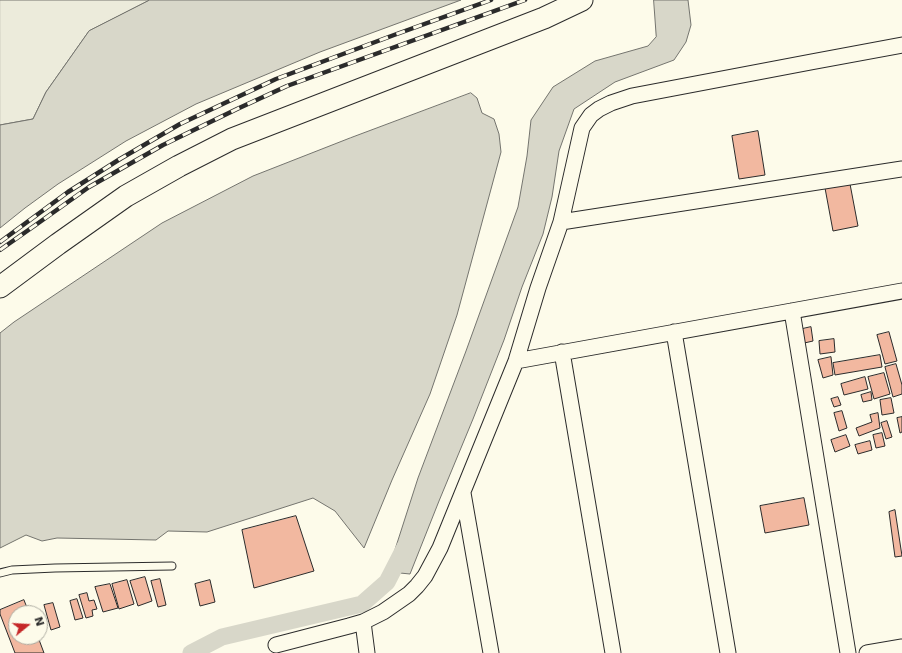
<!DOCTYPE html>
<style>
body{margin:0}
#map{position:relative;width:902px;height:653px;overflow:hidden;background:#fdfbea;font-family:"DejaVu Sans",sans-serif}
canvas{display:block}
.north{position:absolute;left:8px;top:605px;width:40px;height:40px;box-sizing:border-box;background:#fdfbea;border:1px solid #a9a89e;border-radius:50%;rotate:72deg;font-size:11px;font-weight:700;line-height:16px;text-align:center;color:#2b2b2b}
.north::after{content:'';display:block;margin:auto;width:14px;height:18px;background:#c62828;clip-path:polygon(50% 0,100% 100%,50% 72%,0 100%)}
</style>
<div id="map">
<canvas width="902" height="653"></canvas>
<div class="north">N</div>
</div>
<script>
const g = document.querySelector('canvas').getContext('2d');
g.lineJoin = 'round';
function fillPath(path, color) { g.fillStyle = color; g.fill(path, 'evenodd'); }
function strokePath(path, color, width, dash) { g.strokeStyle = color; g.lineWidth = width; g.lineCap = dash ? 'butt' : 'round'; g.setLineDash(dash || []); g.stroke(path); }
const green = new Path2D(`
 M0 0H150L89 31 46 92 33 119 0 125Z`);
fillPath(green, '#ecebdb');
strokePath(green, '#74746e', 1);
const water = new Path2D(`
 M150 0H461L320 52 196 104 126 141 58 184 25 208 0 228V125L33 119 46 92 89 31Z
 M654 0H688L691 25 686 42 674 60 615 82 574 109 559 151 552 197 543 234 522 287 504 340 473 419 439 501 410 574 400 573 391 562 418 478 466 351 518 207 527 156 531 120 553 87 595 61 648 46 656 37Z
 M471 93 477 98 482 113 494 119 499 134 501 152 457 315 430 394 392 480 364 548 335 511 313 498 207 532 168 531 156 540 57 538 42 541 26 535 0 548V333L14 322 162 223 253 176 350 138Z`);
fillPath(water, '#d8d7c9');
strokePath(water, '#74746e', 1);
strokePath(new Path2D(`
 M191 653 222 637 362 604 387 582 405 547`), '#d8d7c9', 17);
const building = new Path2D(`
 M758 131 765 175 739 179 732 136Z
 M850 184 858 226 833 231 825 188Z
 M811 327 813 341 800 344 798 330Z
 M889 332 897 361 885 364 877 335Z
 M834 339 835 352 820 354 819 341Z
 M880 355 882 367 835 375 833 363Z
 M831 357 833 375 823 378 818 360Z
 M896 364 902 385V394L893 397 885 367Z
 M884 373 890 394 874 399 868 377Z
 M865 377 868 389 844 395 841 384Z
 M871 392 872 400 863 402 861 395Z
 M838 397 841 405 834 407 831 399Z
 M891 398 894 413 882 415 880 400Z
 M842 411 847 428 839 431 834 413Z
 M878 413 880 428 859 436 856 428 872 422 870 415Z
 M902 417V432L900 433 897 418Z
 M887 421 892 437 886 439 881 423Z
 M882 433 885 446 876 448 873 435Z
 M846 435 850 446 835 452 831 440Z
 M870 441 872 450 858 454 855 445Z
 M804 498 809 525 765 533 760 506Z
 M895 510 902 556 895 557 889 512Z
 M296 516 314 571 254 588 242 530Z
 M145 577 152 601 138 606 130 581Z
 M160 579 166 605 158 607 151 581Z
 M127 580 134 604 119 609 112 584Z
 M210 580 215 602 200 606 195 584Z
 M110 584 118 608 103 612 95 587Z
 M87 593 89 601 94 600 97 609 92 610 93 616 86 618 79 595Z
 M77 599 83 618 75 620 70 601Z
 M24 600 29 613H16V637H38L44 653H15L0 614V610Z
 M53 603 60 627 51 630 44 605Z`);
fillPath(building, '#f2b8a0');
strokePath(building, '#2b2b2b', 1);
const service = new Path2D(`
 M0 573 12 570 55 568 172 566`);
const minor = new Path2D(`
 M561 222 902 169
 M792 311 848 653
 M674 332 728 653
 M562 352 613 653
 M516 361 902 291
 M463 493 491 653
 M363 622 367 653
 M276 645 349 626 363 622 383 612 409 594 417 586 425 576 440 548 516 361 538 288 561 222 582 128 591 115 599 109 611 103 632 96 811 62 902 45
 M867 653 902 647`);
const secondary = new Path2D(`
 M0 287 58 244 126 196 179 166 232 139 544 18 582 0`);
strokePath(service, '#2b2b2b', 9);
strokePath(minor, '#2b2b2b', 17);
strokePath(secondary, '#2b2b2b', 23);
strokePath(service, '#fdfbea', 7);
strokePath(minor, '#fdfbea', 15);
strokePath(secondary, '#fdfbea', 21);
const rail = new Path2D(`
 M0 242 68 192 120 159 180 124 276 79 394 35 491 0
 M0 250 37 224 89 187 163 145 237 109 287 86 525 0`);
strokePath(rail, '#2b2b2b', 4.5);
strokePath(rail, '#fdfbea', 3, [9]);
</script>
